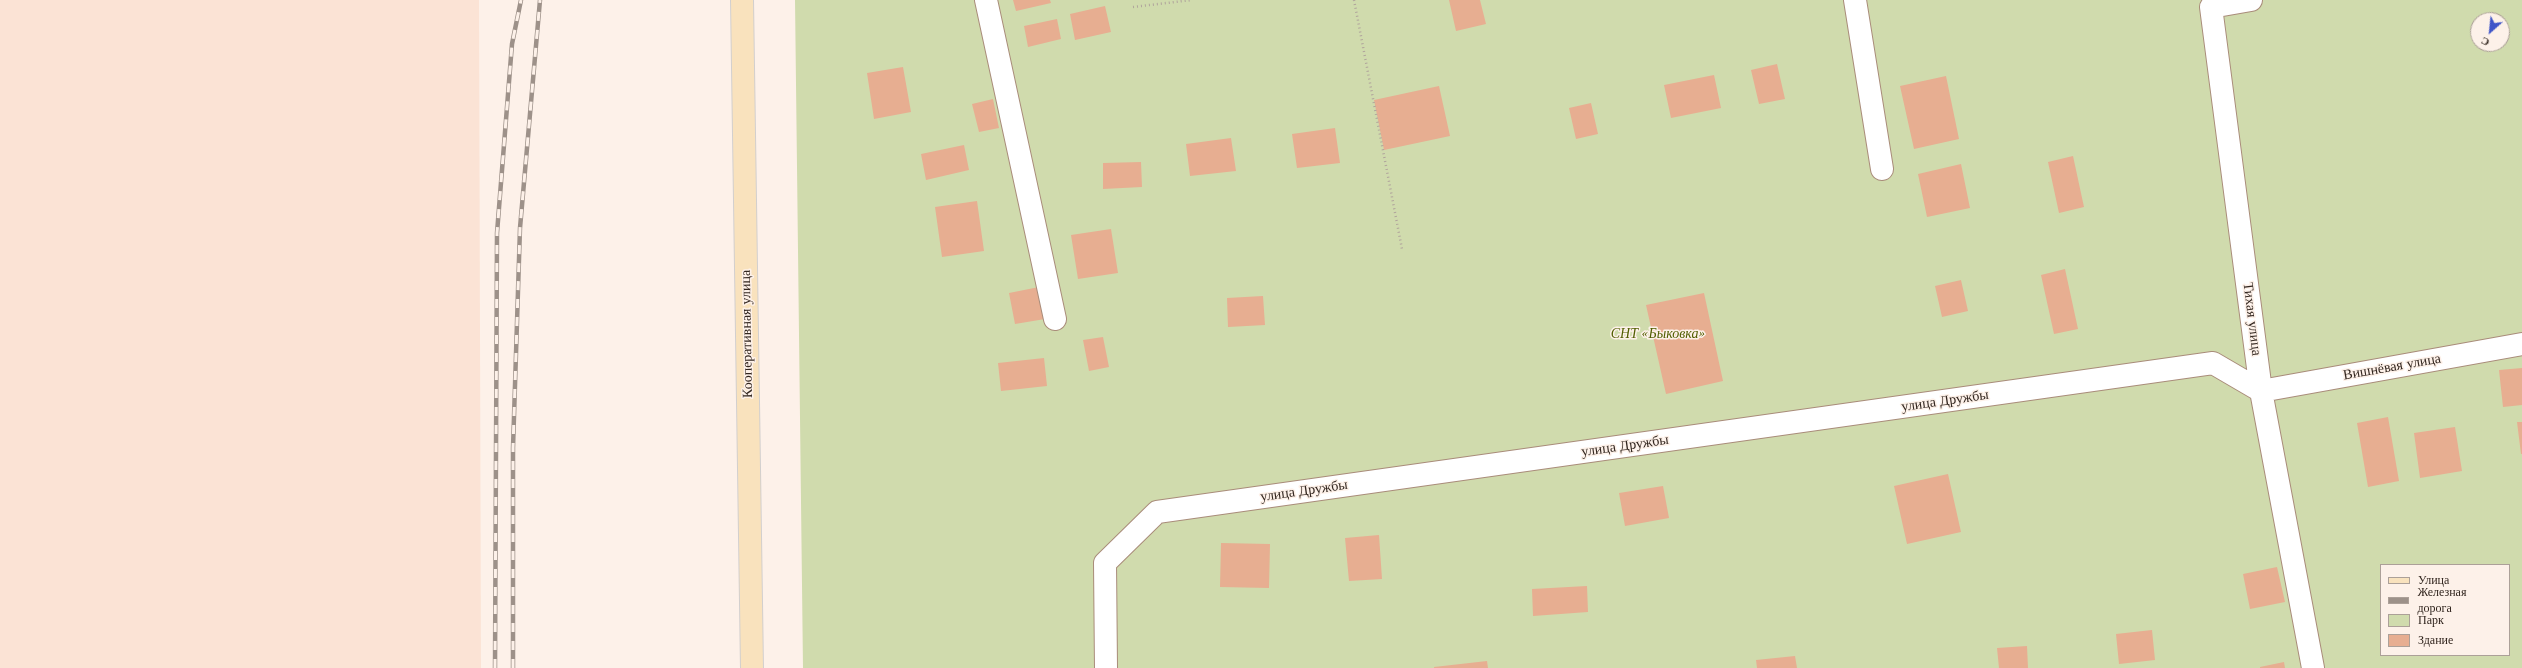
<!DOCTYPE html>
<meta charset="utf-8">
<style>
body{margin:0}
#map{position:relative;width:2522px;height:668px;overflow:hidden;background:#fdf1e9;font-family:"Libre Baskerville",serif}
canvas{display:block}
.legend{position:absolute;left:2380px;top:564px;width:130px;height:92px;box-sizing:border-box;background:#fdf1e9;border:1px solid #aca098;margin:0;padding:5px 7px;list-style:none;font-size:12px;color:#32261f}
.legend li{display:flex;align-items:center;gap:8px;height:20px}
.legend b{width:20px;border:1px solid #aca098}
.north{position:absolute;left:2470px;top:12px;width:40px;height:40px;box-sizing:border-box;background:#fdf1e9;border:1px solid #aca098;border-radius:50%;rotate:207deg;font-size:11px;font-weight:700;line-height:16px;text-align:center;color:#32261f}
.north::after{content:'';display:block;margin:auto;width:14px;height:18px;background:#3f55c8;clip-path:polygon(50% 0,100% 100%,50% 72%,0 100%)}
</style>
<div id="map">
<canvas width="2522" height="668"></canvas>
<ul class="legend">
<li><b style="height:5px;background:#f9e2bd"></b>Улица</li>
<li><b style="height:5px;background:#9d9189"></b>Железная дорога</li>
<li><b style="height:11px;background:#d0dbad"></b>Парк</li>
<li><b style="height:11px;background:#e7ae91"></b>Здание</li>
</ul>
<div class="north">С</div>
</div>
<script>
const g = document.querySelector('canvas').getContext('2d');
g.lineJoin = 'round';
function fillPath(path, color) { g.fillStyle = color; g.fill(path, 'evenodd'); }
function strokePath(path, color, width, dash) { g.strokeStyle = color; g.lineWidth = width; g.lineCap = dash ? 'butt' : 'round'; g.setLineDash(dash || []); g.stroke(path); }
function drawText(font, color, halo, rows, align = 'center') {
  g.font = font + ' "Libre Baskerville",serif'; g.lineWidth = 3; g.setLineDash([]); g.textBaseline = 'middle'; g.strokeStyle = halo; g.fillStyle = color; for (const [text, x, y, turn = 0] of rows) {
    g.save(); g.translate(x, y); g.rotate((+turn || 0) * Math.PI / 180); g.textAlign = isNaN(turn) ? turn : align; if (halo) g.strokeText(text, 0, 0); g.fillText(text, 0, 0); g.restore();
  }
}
fillPath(new Path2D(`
 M0 0H479L481 668H0Z`), '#fbe3d5');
fillPath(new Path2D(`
 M795 0H2522V668H803ZM2478 20H2502V44H2478ZM2381 565H2509V655H2381Z`), '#d0dbad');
fillPath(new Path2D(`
 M1013 0H1050L1051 3 1016 11Z
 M1449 0H1480L1486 24 1456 31Z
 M1105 6 1111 32 1075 40 1070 14Z
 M1057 19 1061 39 1028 47 1024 26Z
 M1777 64 1785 99 1759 104 1751 70Z
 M903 67 911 112 874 119 867 73Z
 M1714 75 1721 108 1671 118 1664 85Z
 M1946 76 1959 139 1914 149 1900 86Z
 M1439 86 1450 136 1384 150 1374 100Z
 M993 99 999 128 979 132 972 104Z
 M1591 103 1598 134 1576 139 1569 108Z
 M1335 128 1340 163 1297 168 1292 134Z
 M1231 138 1236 171 1190 176 1186 144Z
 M964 145 969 170 926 180 921 154Z
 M2073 156 2084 207 2059 213 2048 162Z
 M1141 162 1142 187 1103 189V163Z
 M1961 164 1970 208 1927 217 1918 174Z
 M977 201 984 251 942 257 935 207Z
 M1111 229 1118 273 1078 279 1071 235Z
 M2065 269 2078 329 2054 334 2041 275Z
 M1961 280 1968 311 1942 317 1935 286Z
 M1039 287 1045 319 1015 324 1009 293Z
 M1704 293 1723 381 1666 394 1646 305Z
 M1263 296 1265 325 1228 327 1227 298Z
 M1103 337 1109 367 1089 371 1083 340Z
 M1044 358 1047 386 1001 391 998 363Z
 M2522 368V405L2503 407 2499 370Z
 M2388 417 2399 481 2368 487 2357 423Z
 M2517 422H2522V454H2521Z
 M2455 427 2462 471 2420 478 2414 433Z
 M1948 474 1961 532 1907 544 1894 486Z
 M1663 486 1669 518 1625 526 1619 493Z
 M1379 535 1382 579 1349 581 1345 538Z
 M1221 543 1270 544 1269 588 1220 587Z
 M2277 567 2285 602 2250 609 2243 574Z
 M1587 586 1588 612 1533 616 1532 589Z
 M2152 630 2155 660 2119 664 2116 634Z
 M2027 646 2028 668H1999L1997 648Z
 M1795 656 1797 668H1757L1756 660Z
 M1487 661 1488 668H1434V667Z
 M2284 662 2285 668H2260V667Z`), '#e7ae91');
const minor = new Path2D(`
 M986 0 1055 319
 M1855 0 1882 169
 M2251 0 2211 7 2261 391 2313 668
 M1106 668 1105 563 1157 512 2213 363 2261 391 2522 344`);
const major = new Path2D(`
 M742 0 752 668`);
strokePath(minor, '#a98c7a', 24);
strokePath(major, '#d2cfce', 24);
strokePath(new Path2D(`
 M1354 0 1402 249
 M1133 7 1192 0`), '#b0a49c', 2.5, [1, 3]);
strokePath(minor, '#fff', 22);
strokePath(major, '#f9e2bd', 22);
const rail = new Path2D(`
 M495 668 497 233 512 44 521 0
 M513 668V448L520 228 540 0`);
strokePath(rail, '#9d9189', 4.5);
strokePath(rail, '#fdf1e9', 3, [9]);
drawText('14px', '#32261f', '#fdf1e9', [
 ["Тихая улица",2252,319,83],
 ["Кооперативная улица",747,334,-91],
 ["Вишнёвая улица",2392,367,-10],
 ["улица Дружбы",1945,401,-8],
 ["улица Дружбы",1625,446,-8],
 ["улица Дружбы",1304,491,-8]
]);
drawText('italic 14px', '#515e00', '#fdf1e9', [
 ["СНТ «Быковка»",1658,334]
]);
</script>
